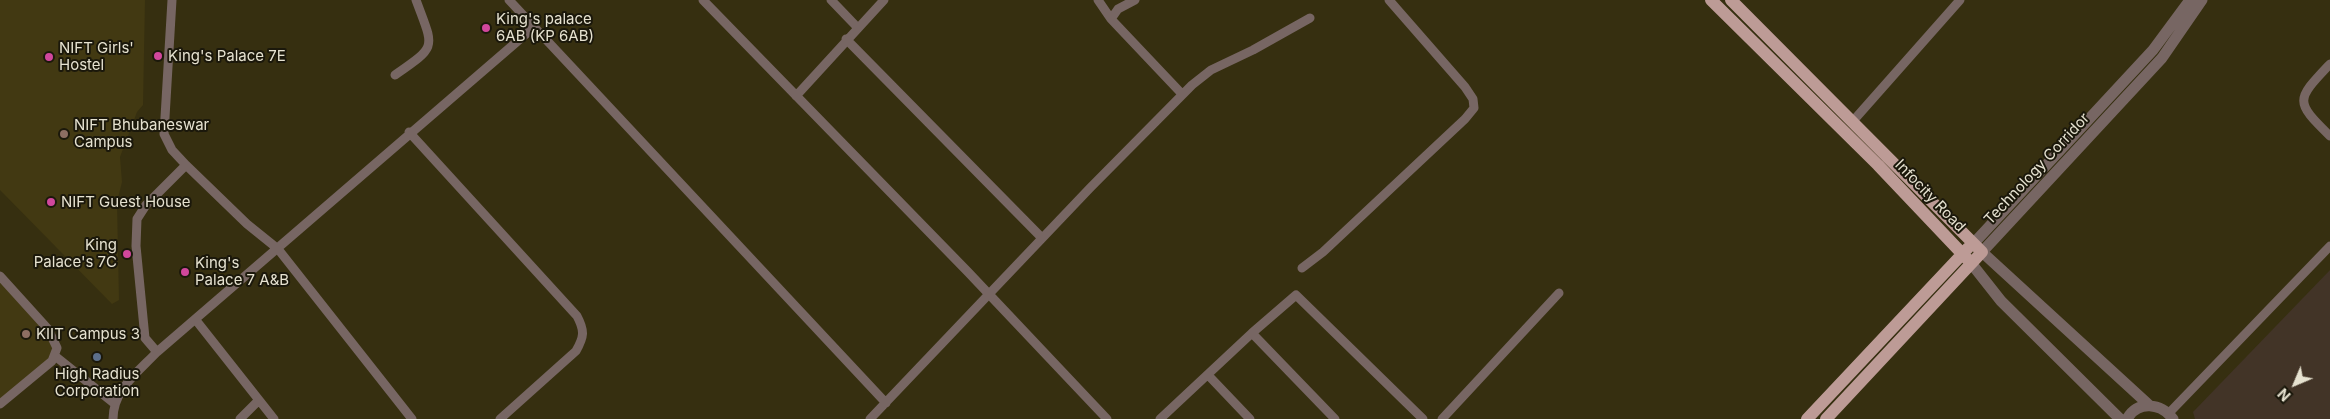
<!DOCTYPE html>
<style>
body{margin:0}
#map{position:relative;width:2330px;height:419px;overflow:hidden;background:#362f10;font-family:Inter,sans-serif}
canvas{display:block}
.north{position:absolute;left:2270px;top:359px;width:50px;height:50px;-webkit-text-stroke:4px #1b180b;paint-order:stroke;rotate:225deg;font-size:14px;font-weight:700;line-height:20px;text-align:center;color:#e6e2d0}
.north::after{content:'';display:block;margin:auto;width:18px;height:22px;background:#e6e2d0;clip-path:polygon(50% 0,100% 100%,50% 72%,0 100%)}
</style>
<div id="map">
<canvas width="2330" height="419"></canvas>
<div class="north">N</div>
</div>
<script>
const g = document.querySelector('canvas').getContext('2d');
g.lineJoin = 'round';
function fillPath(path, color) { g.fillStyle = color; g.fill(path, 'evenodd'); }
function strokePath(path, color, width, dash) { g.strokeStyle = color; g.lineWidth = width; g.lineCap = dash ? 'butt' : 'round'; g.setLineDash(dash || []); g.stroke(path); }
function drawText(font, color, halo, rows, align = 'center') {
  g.font = font + ' Inter,sans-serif'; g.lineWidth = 4; g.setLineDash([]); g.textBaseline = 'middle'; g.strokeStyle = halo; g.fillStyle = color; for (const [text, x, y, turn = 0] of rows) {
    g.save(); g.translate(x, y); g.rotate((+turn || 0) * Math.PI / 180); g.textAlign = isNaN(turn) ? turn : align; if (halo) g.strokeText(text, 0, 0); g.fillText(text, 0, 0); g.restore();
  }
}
fillPath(new Path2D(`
 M2330 270V419H2195L2193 412Z`), '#423427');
fillPath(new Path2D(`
 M0 0H145L143 105 137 112 120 157 122 182 117 202 119 300 112 304 0 190Z
 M0 276 48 329 55 356 0 404Z`), '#423912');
strokePath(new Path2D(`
 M172 0 164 134 172 150 186 165 247 224 278 249 412 419
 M509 0 886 403
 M703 0 968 272 1107 419
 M831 0 857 27
 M1098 0 1111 19
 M1135 0 1118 9 1111 19 1182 94
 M846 39 1042 238
 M2330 64C2296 100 2294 101 2330 136
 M395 75C438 45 434 49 416 0
 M796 96 884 0
 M1853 121 1960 0
 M409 132 577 316C585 331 584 337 576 351L500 419
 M1302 268 1323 252 1465 119 1474 108 1473 99 1465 87 1389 0
 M0 276 48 329 57 348 52 361 0 404
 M195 319 274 419
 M1252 333 1335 419
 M157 352 145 338 136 246 137 219 146 205 186 165
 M55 356 115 404
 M1208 375 1250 419
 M2169 413 2330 246
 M113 419C113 390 138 372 157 352L534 27
 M240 419 259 400
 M870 419 1090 188 1192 85 1211 70 1253 50 1310 18
 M1160 419 1252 333 1296 295 1423 419
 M1442 419 1559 293`), '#776663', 9);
strokePath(new Path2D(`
 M1974 243 2153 50 2190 0
 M1971 263 2001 301 2120 419
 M2149 405 1982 252 2162 58 2202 0
 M2127 419C2138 400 2161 403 2173 419`), '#776663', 11);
strokePath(new Path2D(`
 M1711 0 1878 165 1971 263
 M1731 0 1982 252 1826 419
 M1807 419 1968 248`), '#bd9b96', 12);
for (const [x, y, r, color] of [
 [486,28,5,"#d1479c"],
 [158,56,5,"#d1479c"],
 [49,57,5,"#d1479c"],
 [64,134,5,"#8d6e63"],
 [51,202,5,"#d1479c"],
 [127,254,5,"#d1479c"],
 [185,272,5,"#d1479c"],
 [26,334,5,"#8d6e63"],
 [97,357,5,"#5c6f8a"]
]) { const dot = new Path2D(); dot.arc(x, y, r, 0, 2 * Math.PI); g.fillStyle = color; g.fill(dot); strokePath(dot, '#1b180b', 2); }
drawText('15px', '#e6e2d0', '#1b180b', [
 ["King's palace",496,19],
 ["6AB (KP 6AB)",496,36],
 ["NIFT Girls'",59,48],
 ["Hostel",59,65],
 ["King's Palace 7E",168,56],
 ["NIFT Bhubaneswar",74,125],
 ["Campus",74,142],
 ["NIFT Guest House",61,202],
 ["King",117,245,"right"],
 ["Palace's 7C",117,262,"right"],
 ["King's",195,263],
 ["Palace 7 A&B",195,280],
 ["KIIT Campus 3",36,334],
 ["High Radius",97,374,"center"],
 ["Corporation",97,391,"center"]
], 'left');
drawText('15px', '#e6e2d0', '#1b180b', [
 ["Technology Corridor",2037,169,-47],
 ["Infocity Road",1930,196,46]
]);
</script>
